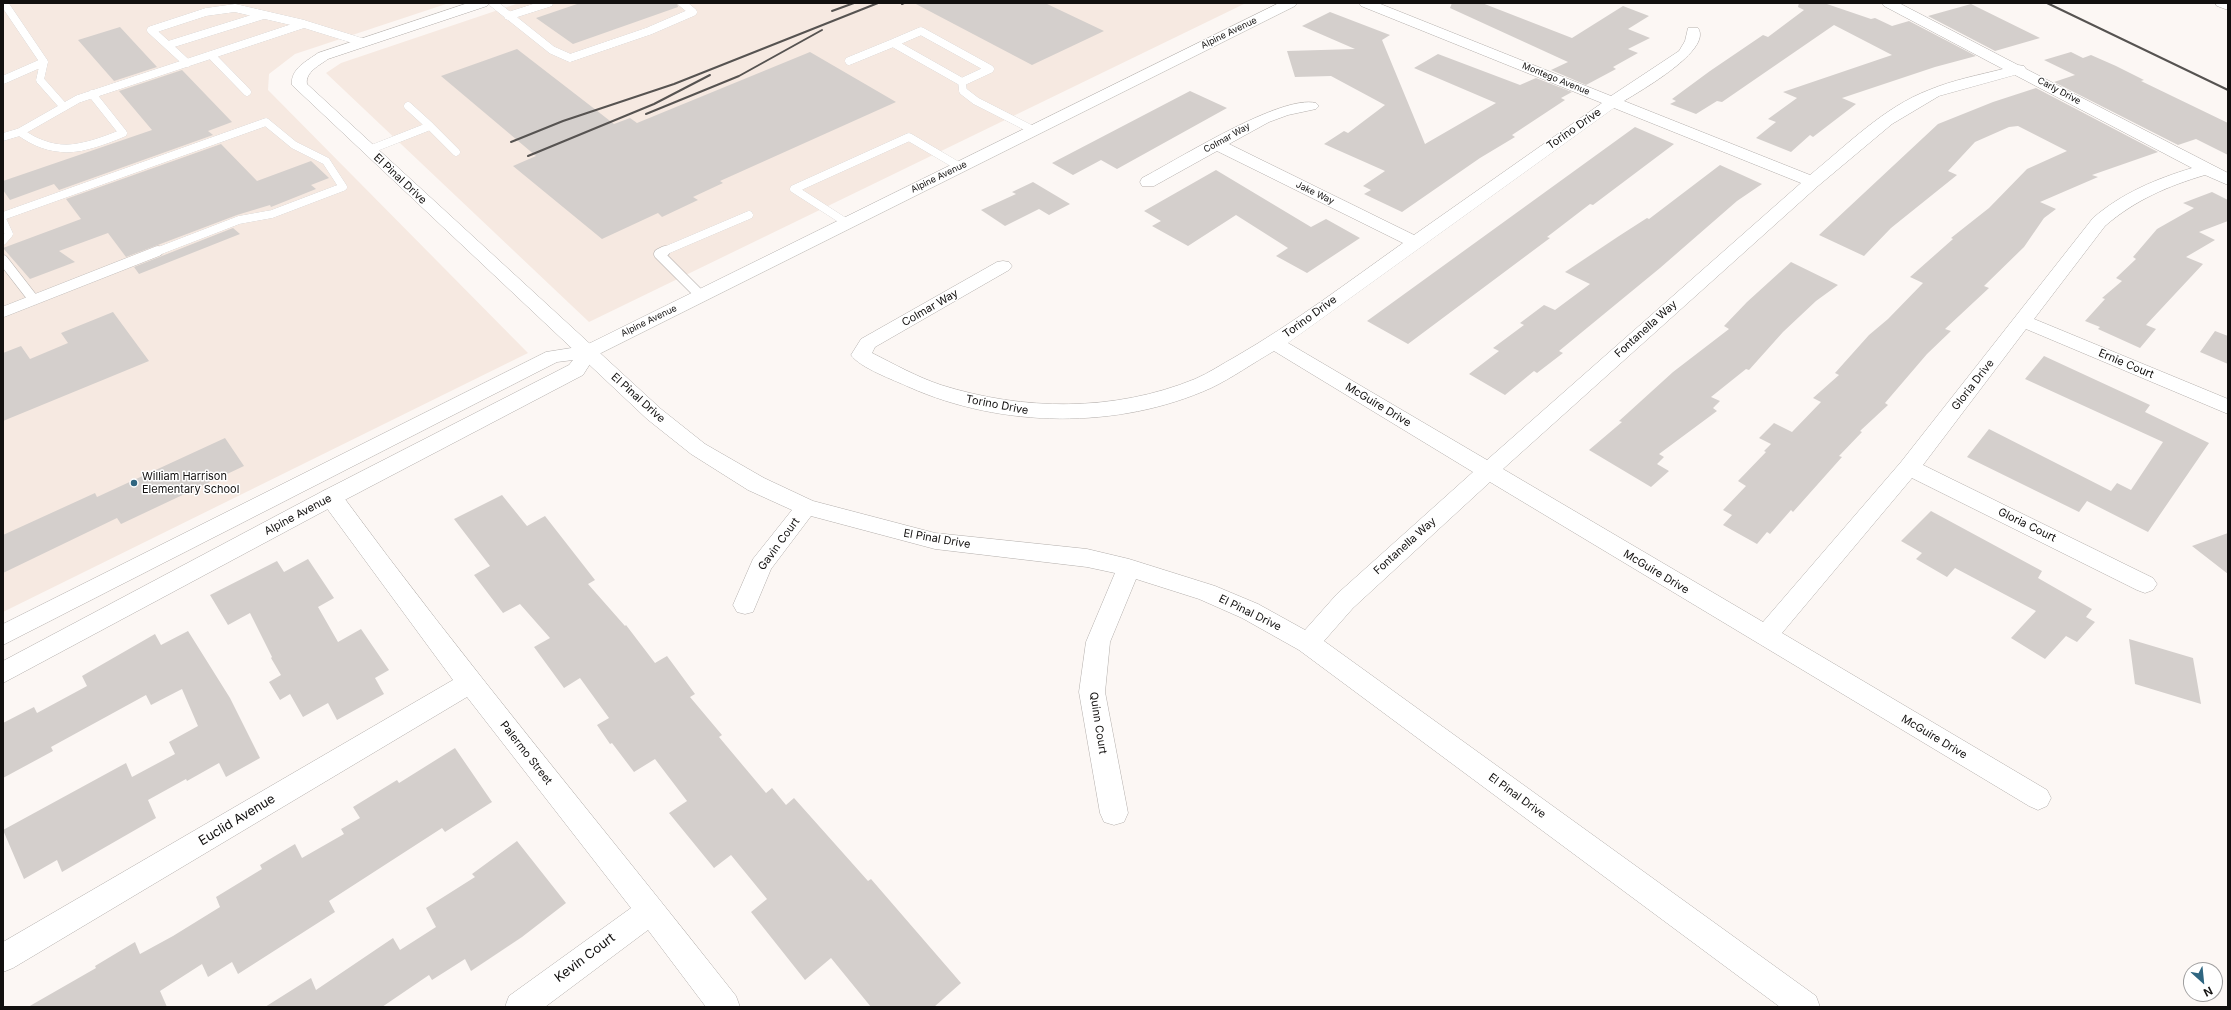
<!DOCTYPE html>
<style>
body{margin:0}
#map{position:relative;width:2231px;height:1010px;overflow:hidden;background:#fcf7f4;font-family:Inter,sans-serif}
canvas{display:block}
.frame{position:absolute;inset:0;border:4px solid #12100f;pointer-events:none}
.north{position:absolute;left:2183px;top:962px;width:40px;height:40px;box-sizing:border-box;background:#fff;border:1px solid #a09f9f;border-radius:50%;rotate:153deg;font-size:11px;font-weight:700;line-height:16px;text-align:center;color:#12100f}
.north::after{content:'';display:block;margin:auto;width:14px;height:18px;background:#2f6681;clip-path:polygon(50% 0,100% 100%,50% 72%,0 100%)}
</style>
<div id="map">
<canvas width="2231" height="1010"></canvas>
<div class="frame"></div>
<div class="north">N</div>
</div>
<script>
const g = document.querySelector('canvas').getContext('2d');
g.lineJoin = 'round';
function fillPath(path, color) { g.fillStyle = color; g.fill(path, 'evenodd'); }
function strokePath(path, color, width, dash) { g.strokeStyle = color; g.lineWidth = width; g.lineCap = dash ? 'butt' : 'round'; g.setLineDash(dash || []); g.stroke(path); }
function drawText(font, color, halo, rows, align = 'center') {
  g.font = font + ' Inter,sans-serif'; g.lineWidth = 3; g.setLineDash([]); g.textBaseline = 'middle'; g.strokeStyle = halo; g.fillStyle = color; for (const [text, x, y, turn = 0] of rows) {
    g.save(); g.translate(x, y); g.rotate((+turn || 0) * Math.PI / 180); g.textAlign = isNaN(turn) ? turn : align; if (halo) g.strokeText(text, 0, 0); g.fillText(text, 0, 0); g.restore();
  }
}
fillPath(new Path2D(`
 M3 3H449L295 54 269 74 268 90 528 353 3 612Z
 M519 3H1246L589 322 326 73 341 63Z`), '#f6e9e1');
fillPath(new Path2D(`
 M580 3H677L678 7 573 44 536 18Z
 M914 3H1045L1104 31 1032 65Z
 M1452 3H1482L1572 38 1623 6 1649 16 1628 29 1650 38 1628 49 1638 53 1613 67 1616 69 1586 85 1551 70 1568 62 1450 8Z
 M1799 3H1824L1871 19 1875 18 1892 26 1909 21 1976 56 1935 67 1842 98 1856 104 1813 137 1810 135 1791 152 1756 138 1776 122 1768 119 1797 98 1783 92 1892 55 1834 25 1722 102 1717 101 1696 114 1670 104 1676 101 1672 99 1710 71 1763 35 1768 37 1804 10 1798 7Z
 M1971 4 2040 38 1995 51 1928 16Z
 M1330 12 1390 35 1382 40 1425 144 1496 103 1414 68 1438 54 1520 85 1536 78 1572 92 1561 98 1565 100 1512 135 1515 137 1480 158 1402 212 1364 194 1371 190 1363 186 1385 171 1324 144 1344 131 1348 133 1385 105 1331 76 1295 77 1287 51 1355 49 1302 26Z
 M120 27 157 67 114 81 78 40Z
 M517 49 614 124 630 118 637 123 810 52 896 102 720 181 723 183 693 197 698 200 662 217 658 213 602 239 513 166 536 156 441 76Z
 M2071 52 2083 58 2091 55 2116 66 2144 80 2141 81 2228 123V155L2196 139 2178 145 2054 82 2075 75 2044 60Z
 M182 70 232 122 208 131 213 135 59 190 54 184 10 200 3 190V181L152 130 119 91Z
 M2036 88 2158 152 2092 175 2098 177 2040 202 2056 209 2044 218 2024 247 1984 286 1989 288 1945 329 1951 331 1927 354 1885 403 1888 405 1860 431 1862 432 1839 456 1842 457 1793 512 1791 510 1770 534 1767 532 1757 544 1723 525 1732 515 1723 510 1746 486 1738 481 1766 452 1764 451 1771 444 1759 438 1774 423 1792 432 1821 402 1813 398 1839 375 1835 373 1869 335 1888 319 1923 283 1910 277 1953 239 1951 238 1989 208 2027 169 2067 151 2018 126 2009 127 1975 142 1948 171 1957 175 1891 228 1864 256 1819 235 1938 124 1993 102Z
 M1190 91 1227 108 1117 169 1101 160 1073 175 1052 163Z
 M1635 127 1674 144 1593 205 1590 204 1547 237 1550 238 1408 344 1367 321Z
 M221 144 257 181 311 161 329 178 311 185 316 189 271 207 270 205 237 215 126 257 108 233 59 251 75 262 30 279 3 248 81 219 66 199Z
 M1720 165 1762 184 1737 201 1660 268 1559 351 1563 353 1537 373 1534 371 1505 395 1469 374 1499 351 1493 348 1524 325 1520 323 1544 305 1555 310 1590 284 1565 272 1619 236 1647 218 1649 219Z
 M1216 170 1311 227 1326 219 1360 238 1307 273 1276 256 1288 248 1236 215 1188 246 1152 226 1161 221 1144 211Z
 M1033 182 1070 204 1049 215 1039 209 1005 226 981 210 1016 194 1012 192Z
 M2212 192 2228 200V221L2199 232 2215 240 2186 257 2203 264 2146 325 2156 329 2140 348 2098 329 2100 327 2085 321 2105 299 2102 298 2122 281 2116 278 2136 259 2133 257 2157 229 2194 208 2183 203Z
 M233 228 240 234 139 274 134 267Z
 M1791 262 1838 285 1816 301 1783 332 1749 370 1746 369 1711 397 1720 401 1713 408 1717 411 1659 454 1664 457 1657 464 1669 471 1651 487 1589 450 1622 422 1619 421 1673 372 1729 329 1724 326 1747 302Z
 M113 312 149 361 3 421V353L21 346 30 359 68 343 61 333Z
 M2215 331 2228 336V364L2200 352Z
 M2044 356 2150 405 2145 412 2209 443 2148 532 2087 501 2079 512 1967 457 1989 429 2111 491 2117 483 2131 490 2163 442 2025 379Z
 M225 438 244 466 121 524 117 518 3 573V535L95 493 97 497Z
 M502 495 527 526 545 516 595 580 588 584 625 626 626 625 655 663 667 656 695 694 690 697 722 735 719 737 766 793 772 788 786 805 794 798 868 881 871 879 961 983 934 1007H871L831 958 805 980 751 912 767 899 731 855 714 868 669 813 687 801 655 759 634 772 612 743 610 744 597 725 609 718 580 678 564 688 534 647 550 638 520 604 503 613 474 575 490 566 454 519Z
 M1931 511 2042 571 2038 578 2092 609 2086 617 2095 622 2077 642 2066 636 2045 659 2011 638 2036 611 1955 568 1947 577 1916 559 1922 553 1901 541Z
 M2228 533V574L2192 546Z
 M308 559 334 598 318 607 338 642 361 629 389 670 375 678 384 694 337 720 328 703 303 717 290 694 280 700 269 682 281 675 271 658 272 657 250 613 228 625 210 595 277 561 284 572Z
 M188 631 230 698 260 758 226 777 219 763 187 781 186 779 148 800 156 818 62 872 57 860 24 879 3 830 126 763 132 777 175 754 169 742 198 726 182 689 151 705 146 695 51 747 53 751 3 778V723L34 707 37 713 87 686 82 676 155 634 161 645Z
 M2129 639 2193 658 2201 704 2135 684Z
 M455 748 492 802 445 832 442 828 329 901 335 912 238 974 232 962 208 977 202 964 160 991 167 1007H28L96 968 95 966 135 942 140 954 173 936 220 907 216 897 262 869 260 865 295 844 302 858 344 834 341 829 360 818 353 807 397 780 399 783Z
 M517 841 566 903 522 937 471 971 465 959 432 980 429 975 382 1007H265L311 978 316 990 393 938 400 950 436 927 426 908 475 877 472 874Z`), '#d4cfcc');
const serviceFar1 = new Path2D(`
 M4 3 44 62 40 80 64 107
 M493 3 552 50 570 58 649 31 693 12 682 3
 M508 16 549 3
 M921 31 990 69 962 82 893 43Z
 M168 45 264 15
 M211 55 247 92
 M849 61 893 43
 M187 63 151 30 206 12 235 8 304 24 362 42
 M3 80 44 62
 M962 82 963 91 976 101 1033 130
 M408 106 430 126
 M20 132C56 158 85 149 123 133L92 94
 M3 137 20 132 78 99 304 24
 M369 150 430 126 456 152
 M3 216 266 122 294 145 326 161 343 187 272 214 239 220 156 252
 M3 221 9 234 3 241
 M847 223 794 189 909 137 960 167
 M662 252 749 215`);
const service = new Path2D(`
 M665 251 659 254 701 296
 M3 260 34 300
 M3 312 158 251`);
const minor = new Path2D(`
 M468 3H489L487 6 328 59C320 65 305 72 307 84L661 409 705 444 764 478 813 501 935 533 1087 549 1129 559 1215 586 1258 604 1305 630 1337 594 1473 472 1274 351C1253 363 1232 378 1211 388 1118 430 1001 428 909 387 894 380 860 368 851 355L861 339 997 262 1003 261 1009 262 1012 266 1009 270 875 347 872 353C894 364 917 377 941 385 1024 411 1114 412 1195 379 1209 373 1222 364 1235 357 1294 323 1348 282 1403 243L1217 151 1154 186H1142L1140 182 1142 178C1177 160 1281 94 1316 103L1319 106 1316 109 1288 115 1269 122 1229 144 1414 235 1602 103 1361 6 1359 3H1378L1611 96 1679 51 1685 41 1688 28H1698C1713 50 1640 91 1624 101L1810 175C1847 145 1884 107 1929 90 1953 80 1979 75 2003 69L1884 6 1882 3H1899L2018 65 2024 66 2026 69 2228 173V185L2205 175C2168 186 2135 200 2105 226L2034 319 2228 399V414L2026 329 1923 465 2153 578 2157 584 2153 590 2145 593 2137 590 1912 478 1782 633 2047 790 2051 798 2047 806 2038 810 2029 806 1490 482 1353 608 1324 641 1816 996 1820 1007H1780L1299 650 1242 618 1199 599 1136 579 1110 642 1105 692 1128 813 1124 822 1114 825 1104 822 1100 813 1079 692 1086 642 1115 573 1087 567 935 549 811 516 771 569 753 612 745 614 737 612 733 605 753 559 792 510 748 490 691 454 647 419 292 85C290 69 307 61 318 53ZM2015 75 2192 168C2156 179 2122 193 2093 218L1901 462 1763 622 1503 469 1818 186 1892 124 1939 96ZM1614 108 1801 183 1487 460 1288 343Z
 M2215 3H2228V10L2217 6Z
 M331 489 339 491C466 664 604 828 736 996L740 1007H706L648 930 545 1007H505L509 996 631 908 467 697 13 968 3 972V942L453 680 323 503 320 497 323 491Z`);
const tertiary = new Path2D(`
 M1279 3H1297L1295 6 595 356 583 375 339 503 3 683V661L323 491 569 365 573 360 557 362 3 645V624L546 352 584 346Z`);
strokePath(serviceFar1, '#b3aeab', 8);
strokePath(service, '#b3aeab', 11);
strokePath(minor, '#b3aeab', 1);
strokePath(tertiary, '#b3aeab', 1);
strokePath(serviceFar1, '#fff', 8);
strokePath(service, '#fff', 10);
fillPath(minor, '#fff');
fillPath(tertiary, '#fff');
strokePath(new Path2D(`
 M2047 3 2228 90
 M902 4 904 3
 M832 11 854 3
 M646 114 739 76 822 30
 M511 142 563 121 674 84 878 3
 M528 156 654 104 710 75`), '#565351', 2);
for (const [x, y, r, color] of [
 [134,483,4,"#2f6681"]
]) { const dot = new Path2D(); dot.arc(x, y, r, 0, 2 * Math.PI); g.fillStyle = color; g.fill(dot); strokePath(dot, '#fff', 1.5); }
drawText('9px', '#12100f', '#fff', [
 ["Alpine Avenue",1229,33,-26],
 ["Montego Avenue",1556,79,22],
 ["Carly Drive",2059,91,28],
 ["Colmar Way",1227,138,-29],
 ["Alpine Avenue",939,177,-26],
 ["Jake Way",1315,193,26],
 ["Alpine Avenue",649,321,-26]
]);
drawText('11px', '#12100f', '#fff', [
 ["Torino Drive",1574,129,-35],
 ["El Pinal Drive",400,179,43],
 ["Colmar Way",930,308,-30],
 ["Torino Drive",1310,317,-36],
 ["Fontanella Way",1646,329,-42],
 ["Ernie Court",2126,364,23],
 ["Gloria Drive",1973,385,-52],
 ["El Pinal Drive",638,398,42],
 ["Torino Drive",997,405,11],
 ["McGuire Drive",1378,405,31],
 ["Alpine Avenue",298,515,-28],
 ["Gloria Court",2027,525,26],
 ["El Pinal Drive",937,539,10],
 ["Gavin Court",779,544,-54],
 ["Fontanella Way",1405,546,-42],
 ["McGuire Drive",1656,572,31],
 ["El Pinal Drive",1250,613,26],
 ["Quinn Court",1098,723,81],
 ["McGuire Drive",1934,737,31],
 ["Palermo Street",526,753,52],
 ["El Pinal Drive",1517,796,36]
]);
drawText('11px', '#12100f', '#fff', [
 ["William Harrison",142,477],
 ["Elementary School",142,490]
], 'left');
drawText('13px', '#12100f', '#fff', [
 ["Euclid Avenue",237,820,-31],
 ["Kevin Court",585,958,-37]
]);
</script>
